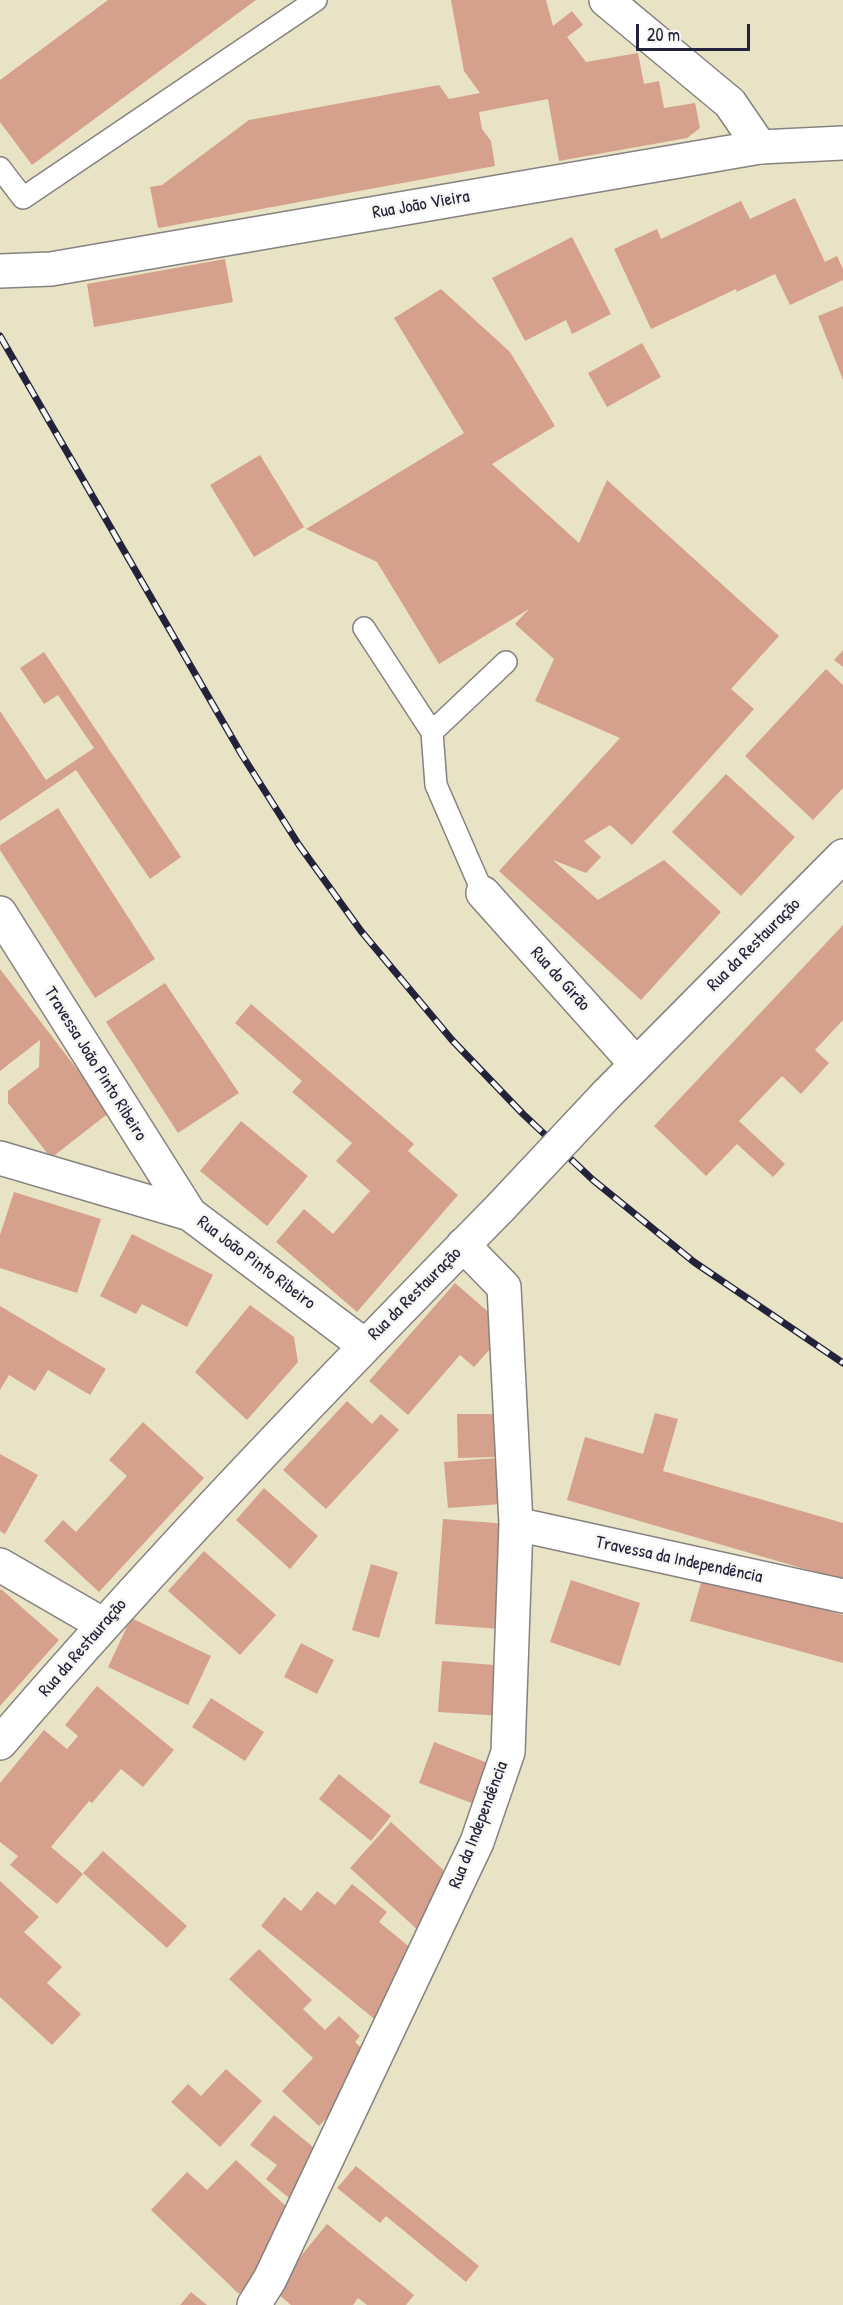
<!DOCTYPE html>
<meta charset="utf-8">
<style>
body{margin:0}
#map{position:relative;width:843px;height:2305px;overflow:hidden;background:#e9e3c5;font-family:"Patrick Hand",sans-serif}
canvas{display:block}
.scale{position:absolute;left:636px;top:24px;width:114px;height:27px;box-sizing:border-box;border:3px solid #22223b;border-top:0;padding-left:8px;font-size:18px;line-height:21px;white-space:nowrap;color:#22223b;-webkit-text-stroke:4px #f6f6f2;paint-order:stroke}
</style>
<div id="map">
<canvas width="843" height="2305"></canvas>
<div class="scale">20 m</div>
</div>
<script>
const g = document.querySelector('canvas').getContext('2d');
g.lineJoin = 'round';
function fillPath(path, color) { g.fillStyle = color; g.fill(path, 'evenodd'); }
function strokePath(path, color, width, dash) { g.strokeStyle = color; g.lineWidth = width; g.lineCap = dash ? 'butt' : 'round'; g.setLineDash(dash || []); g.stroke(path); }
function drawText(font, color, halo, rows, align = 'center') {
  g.font = font + ' "Patrick Hand",sans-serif'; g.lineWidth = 5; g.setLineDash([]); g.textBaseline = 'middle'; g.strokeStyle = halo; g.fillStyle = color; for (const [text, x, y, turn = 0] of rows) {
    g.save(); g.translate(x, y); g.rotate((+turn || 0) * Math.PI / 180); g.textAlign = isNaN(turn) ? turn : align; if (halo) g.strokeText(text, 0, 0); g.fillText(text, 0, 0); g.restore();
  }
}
fillPath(new Path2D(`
 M108 0H256L32 165 0 122V80Z
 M451 0H546L553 26 572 11 583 25 567 37 586 62 638 53 644 84 659 81 664 108 695 103 700 128 687 138 559 161 548 99 479 112 482 129 491 141 495 166 158 228 150 187 162 185 249 120 439 85 449 99 480 93 464 71Z
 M795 198 825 262 837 256 843 269V280L790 305 775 274 737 292 736 289 651 329 614 249 657 229 661 239 741 201 750 219Z
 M572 237 611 314 572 334 566 320 525 341 492 278Z
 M225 259 233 302 94 327 87 284Z
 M441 289 510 352 555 426 492 464 579 543 607 480 779 636 731 689 754 709 632 845 610 825 584 841 601 857 586 873 553 860 598 900 664 860 721 912 641 1000 499 871 620 738 535 701 554 659 515 624 529 609 439 664 377 562 306 529 464 433 394 318Z
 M843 306V380L818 316Z
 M642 343 661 377 607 407 588 373Z
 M260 455 304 527 254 557 210 485Z
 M843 650V667L834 660Z
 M44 652 181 857 150 879 76 770 0 821V711L46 780 94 748 58 695 44 704 20 668Z
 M826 669 843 685V788L813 820 745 756Z
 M726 774 795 837 741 896 672 832Z
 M58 808 155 959 95 998 0 850V845Z
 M843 925V1020L815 1050 829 1063 801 1094 782 1076 739 1121 785 1164 773 1177 737 1144 706 1176 654 1126Z
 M0 969 110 1112 51 1158 8 1103V1091L39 1067 40 1040 0 1071Z
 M165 983 239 1093 178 1133 106 1022Z
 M251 1004 414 1144 408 1151 458 1195 357 1312 276 1242 304 1209 333 1234 370 1191 336 1161 352 1143 292 1092 302 1081 235 1023Z
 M241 1121 308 1176 267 1226 200 1171Z
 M14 1192 101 1219 77 1293 0 1268V1235Z
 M132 1234 213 1275 187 1327 142 1304 136 1314 100 1296Z
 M455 1283 508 1329 474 1367 460 1355 408 1415 369 1381Z
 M250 1305 294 1337 298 1362 247 1420 195 1372Z
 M0 1306 106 1369 90 1395 48 1370 35 1391 9 1375 0 1390Z
 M347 1401 372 1424 381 1414 399 1430 326 1509 283 1470Z
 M655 1413 678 1419 663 1471 843 1523V1580L567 1500 585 1437 643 1454Z
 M457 1414H496V1457L458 1458Z
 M143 1422 204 1478 99 1592 44 1541 63 1520 76 1532 127 1476 109 1460Z
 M0 1454 38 1475 5 1534 0 1531Z
 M498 1458 502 1504 448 1508 444 1462Z
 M264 1488 318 1536 290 1569 236 1520Z
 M443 1519 508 1524 500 1629 435 1624Z
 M204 1551 276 1615 240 1655 168 1591Z
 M371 1564 398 1572 379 1638 352 1630Z
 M703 1576 843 1615V1663L690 1621Z
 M571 1580 640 1603 620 1666 550 1642Z
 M1 1589 59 1640 0 1706V1591Z
 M131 1618 211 1656 188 1705 108 1667Z
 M301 1643 334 1660 317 1694 284 1677Z
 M442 1661 508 1666 504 1716 438 1712Z
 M97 1686 174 1750 143 1787 121 1769 92 1803 89 1801 51 1847 83 1874 57 1904 10 1865 18 1856 0 1842V1783L44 1730 67 1749 78 1736 65 1725Z
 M211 1698 264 1732 245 1761 192 1727Z
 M434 1742 498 1767 482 1807 419 1783Z
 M339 1774 391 1816 371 1841 319 1799Z
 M391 1822 461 1886 420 1932 350 1868Z
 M103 1851 187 1926 167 1948 83 1873Z
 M0 1881 39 1917 24 1932 62 1967 47 1983 81 2014 52 2045 0 1997Z
 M352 1884 387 1912 379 1922 428 1962 378 2022 261 1926 284 1897 301 1911 317 1891 335 1905Z
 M259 1949 312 2000 303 2009 325 2030 339 2016 360 2036 355 2042 378 2064 319 2126 282 2091 313 2058 229 1979Z
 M226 2069 262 2101 220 2147 171 2102 188 2084 201 2096Z
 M274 2115 329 2160 294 2202 266 2179 277 2165 250 2145Z
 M236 2160 305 2224 239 2294 151 2210 187 2172 207 2190Z
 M356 2166 479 2266 466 2282 386 2216 380 2223 337 2188Z
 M327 2224 414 2295 406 2305H367L358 2298 353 2305H291L273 2290Z
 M191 2292 207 2305H180Z`), '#d6a18c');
const lane = new Path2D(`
 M0 168 23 198 316 0
 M364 628 432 732 436 785 483 893
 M432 732 506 662`);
const street = new Path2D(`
 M606 0 730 103 760 147
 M483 893 636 1064
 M0 913 190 1214
 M606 1095 843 856
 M0 1158 190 1214 364 1345
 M516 1524 843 1596
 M0 1565 102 1624
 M0 1743C159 1558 329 1382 500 1208
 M254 2305 270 2279 477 1842 508 1752 516 1524 504 1287 463 1245`);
const secondary = new Path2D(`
 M0 271 51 269 760 147 843 143`);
strokePath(lane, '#868280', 24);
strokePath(street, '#868280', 36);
strokePath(secondary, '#868280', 36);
strokePath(lane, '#fff', 21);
strokePath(street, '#fff', 33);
strokePath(secondary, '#fff', 33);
const rail = new Path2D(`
 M0 336 242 755 299 845 361 931 452 1040 523 1114 593 1180 694 1262 843 1363`);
strokePath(rail, '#22223b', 7);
strokePath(rail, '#f6f6f2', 4.5, [14]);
const streetBridge = new Path2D(`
 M500 1208 606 1095`);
strokePath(streetBridge, '#868280', 36, []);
strokePath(streetBridge, '#fff', 33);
drawText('18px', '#22223b', '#f6f6f2', [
 ["Rua João Vieira",421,205,-10],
 ["Rua da Restauração",754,945,-45],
 ["Rua do Girão",560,979,48],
 ["Travessa João Pinto Ribeiro",95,1064,58],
 ["Rua João Pinto Ribeiro",256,1263,37],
 ["Rua da Restauração",415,1294,-45],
 ["Travessa da Independência",679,1560,12],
 ["Rua da Restauração",83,1648,-49],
 ["Rua da Independência",479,1825,-69]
]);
</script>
